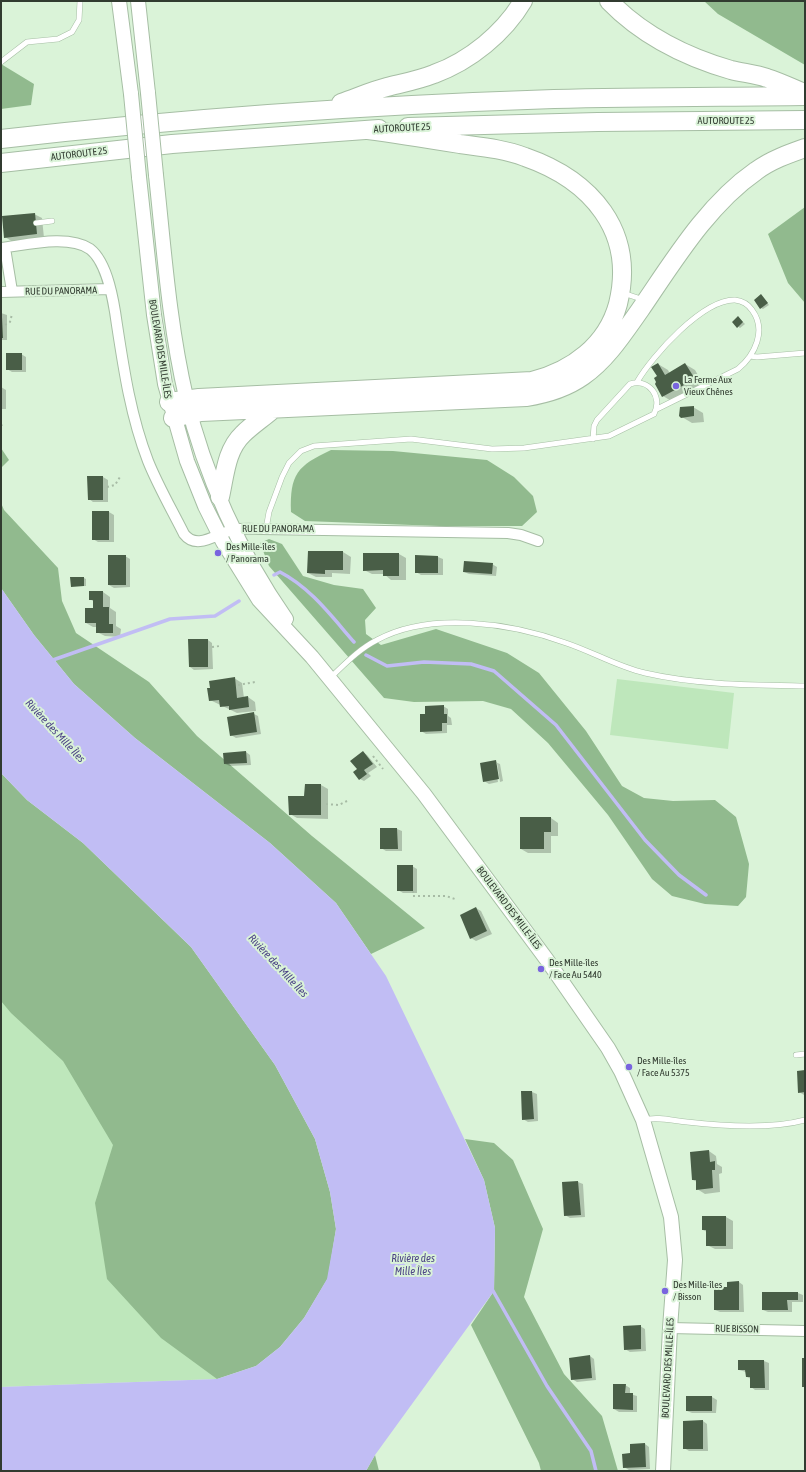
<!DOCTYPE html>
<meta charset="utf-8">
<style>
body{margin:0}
#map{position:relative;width:806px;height:1472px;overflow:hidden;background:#daf3d8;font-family:"Asap Condensed",sans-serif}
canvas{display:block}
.frame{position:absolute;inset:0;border:2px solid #313b30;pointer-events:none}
</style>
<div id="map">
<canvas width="806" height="1472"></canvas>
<div class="frame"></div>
</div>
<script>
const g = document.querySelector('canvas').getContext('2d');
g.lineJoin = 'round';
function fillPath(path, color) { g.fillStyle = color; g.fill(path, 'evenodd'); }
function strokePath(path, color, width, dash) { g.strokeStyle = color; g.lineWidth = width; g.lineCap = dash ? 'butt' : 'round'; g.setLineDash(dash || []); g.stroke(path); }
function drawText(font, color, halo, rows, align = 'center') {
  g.font = font + ' "Asap Condensed",sans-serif'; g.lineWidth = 4; g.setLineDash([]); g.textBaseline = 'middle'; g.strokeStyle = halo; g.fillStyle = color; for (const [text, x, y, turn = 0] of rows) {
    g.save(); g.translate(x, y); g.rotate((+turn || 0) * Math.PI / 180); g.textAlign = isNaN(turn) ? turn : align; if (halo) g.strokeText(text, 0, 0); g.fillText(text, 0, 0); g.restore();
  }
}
fillPath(new Path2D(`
 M617 679 734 693 728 749 610 735Z
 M1 773 328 1278 217 1379 1 1387Z`), '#bee7bb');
fillPath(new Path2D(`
 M704 1H805V65L718 14Z
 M1 64 34 84 31 105 1 109Z
 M805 207V303L788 283 768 234Z
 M1 448 9 460 1 468Z
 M331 450 393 451 487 460 514 477 533 496 537 512 522 526H439L305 521 291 512C290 474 297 466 331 450Z
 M1 503 4 510 58 568 62 601 76 633 149 682 197 736 312 836 425 928 371 954 336 903 270 843 135 738 74 684 34 635 1 588Z
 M269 539 282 544 303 576 334 585 363 589 376 608 365 620 366 634 381 645 436 629 507 653 539 673 586 731 622 786 644 798 673 801 715 800 736 817 749 864 746 897 738 906 705 904 672 896 652 879 608 815 548 743 511 709 483 701 414 702 384 698 269 566 260 543Z
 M1 773 27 800 83 843 191 947 275 1065 315 1139 330 1192 336 1229 328 1278 304 1318 280 1347 256 1366 217 1379 161 1338 107 1279 95 1203 113 1145 63 1061 11 1013 1 1001Z
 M465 1139 494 1143 513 1160 543 1229 524 1297 564 1374 602 1416 618 1471H541L539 1463 471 1325 494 1291 495 1228 484 1180Z
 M375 1455 379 1471H366Z`), '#91ba8e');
fillPath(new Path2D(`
 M1 588 34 635 74 684 135 738 270 843 336 903 386 976 484 1180 495 1228 494 1291 375 1455 366 1471H1V1387L217 1379 256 1366 280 1347 304 1318 327 1279 336 1229 330 1192 315 1139 275 1065 191 947 83 843 27 800 1 773Z`), '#c1bdf4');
fillPath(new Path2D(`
 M34 214 42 218 44 238 13 242 5 237Z
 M761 295 769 305 763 309 761 308Z
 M1 313 7 315V340H1Z
 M740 319 745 324 740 328 733 322Z
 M21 354 26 357V372H12L7 369Z
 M658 364 668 370 670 374 685 364 695 370 704 385 673 402 663 396Z
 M1 387 6 390V409H1Z
 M693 407 703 413 704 422 692 423 682 417Z
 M103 477 108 480V502H93L89 499Z
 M109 512 114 515V542H98L93 539Z
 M308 552H343L351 557 350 574 332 573V577H316L308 573Z
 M399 554 406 558V580H391L384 574H372L364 570Z
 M125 556 130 559V587L114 588 109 585Z
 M416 556 438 557 443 559V575H421L416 572Z
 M492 564 497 567 496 576 469 574 464 572Z
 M84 578 86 579V586H72Z
 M103 592 110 597V608L116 612V626L121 629 120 637 105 636 97 632V627H93L86 623 94 609V602L90 599Z
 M208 640 212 643 213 669 194 670 190 667Z
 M234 678 242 683 244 698 248 697 255 702 256 711 237 713 210 700Z
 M443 706 448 709V716L451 718 452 725H447V733L426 734 421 731 426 715Z
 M254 714 258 716 261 734 236 738 231 735Z
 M246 752 250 755 251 765 230 766 225 764Z
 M363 752 367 755 377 767 368 773 371 776 364 781 360 779 358 769Z
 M495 762 500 764 503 781 500 782 497 763H495L498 782 489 784 484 781Z
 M321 785 328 789V819L297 818 290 814 305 797Z
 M521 818H551L558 823V836H551V853H528L521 849Z
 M381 829H397L402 831V851H386L381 848Z
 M412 866 417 869V893H403L398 890Z
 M476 908 481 911 492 934 476 941 471 938Z
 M805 1071V1095H804L799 1092Z
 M522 1092H532L537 1094 538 1121 528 1122 523 1119Z
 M709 1151 716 1156 717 1164 722 1167V1173L719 1174 720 1192 705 1194 697 1189V1182L693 1180Z
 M578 1182 583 1184 585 1217 570 1218 565 1215Z
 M726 1217 733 1221V1249H715L707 1245V1232L703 1230Z
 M739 1282 743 1285 744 1312H720L715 1310 728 1288Z
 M763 1293H798L803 1295V1302H792V1312H768L763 1310Z
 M640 1326 645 1329 646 1351 630 1352 625 1349Z
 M590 1356 594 1359 596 1380 577 1382 572 1379Z
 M764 1361 769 1363V1390H755L751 1387V1379L747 1377 746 1372 739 1370Z
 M625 1385 630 1388V1394L637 1396V1412H619L614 1409Z
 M712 1397 717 1400 716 1413H692L687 1411Z
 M703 1421 707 1424 708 1451H689L684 1448Z
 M645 1444 649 1447 650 1469 629 1470 624 1467 631 1454Z`), '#0003');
strokePath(new Path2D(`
 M274 575 280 572C311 588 332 617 354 642
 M366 655 387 666 424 662 471 664 494 671 556 725 645 840 679 875 706 895
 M50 661 170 619 215 616 239 601
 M492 1289 547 1386 591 1451 596 1471`), '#c1bdf4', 3.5);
fillPath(new Path2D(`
 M35 213 37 234 4 238 2 216Z
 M761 294 768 303 760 309 754 300Z
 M738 316 743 322 737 328 732 322Z
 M1 317H2L3 338H1Z
 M6 353H22V370H6Z
 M658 363 665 375 685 363 695 379 662 397 655 384 656 382 654 378 657 376 651 367Z
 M694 406V416L681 418 679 416 680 407Z
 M87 476H103V500H88Z
 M92 511H109V540H92Z
 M308 551H343V570H325V574L307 573Z
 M363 553H399V576H383V570L363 571Z
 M108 555H126V585H108Z
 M415 555 438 556V573H415Z
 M464 561 493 563 492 574 463 572Z
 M70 577H84V586L71 587Z
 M89 591H103V607H109V624H113V633H96V623H85V608H93V600H89Z
 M188 639H208V667H189Z
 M235 677 237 698 248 696 249 707 229 710V706L220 707 219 700 209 701 207 688H210L209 681Z
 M444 705V714H447V723H442V731L420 732V714H425V706Z
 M254 712 257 732 230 736 227 717Z
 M246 751 247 763 224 764 223 753Z
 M363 751 373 764 364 770 367 774 359 780 353 772 357 769 350 761Z
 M496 760 499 779 483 782 480 763Z
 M305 784H321V815H289L288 796H304Z
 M520 817H551V832H544V849H520Z
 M380 828H397L398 849H380Z
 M397 865H413V891H397Z
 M476 907 487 931 470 939 460 915Z
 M805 1070V1092L798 1093 797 1071Z
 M521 1091H532L534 1119 522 1120Z
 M709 1150 710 1162 715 1161V1170H712L713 1188 696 1190V1180H692L690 1152Z
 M578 1181 581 1215 564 1216 562 1182Z
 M702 1216H726V1246H706V1230H702Z
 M739 1281V1310H714V1287H727V1282Z
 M762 1292H798V1300H787L788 1310H762Z
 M641 1325V1349L624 1350 623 1326Z
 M590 1355 592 1378 571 1380 569 1358Z
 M802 1358H805V1387H802Z
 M738 1360H764L765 1388H750V1377H746L745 1370H738Z
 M613 1384H626L625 1393H633V1410L613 1409Z
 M686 1396H712V1411H686Z
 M703 1420V1449H683V1421Z
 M645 1443 646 1467 623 1468 622 1454 630 1453V1444Z`), '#495e47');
const lane = new Path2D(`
 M1 62 27 42 58 39 72 32 79 20 80 1
 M36 223 52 221
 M623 293 644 300
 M750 356 757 357 805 353
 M637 382C652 356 703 299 735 300 743 301 748 304 752 310 767 330 755 355 738 369L657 409
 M266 529 269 512 282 477 289 463 301 451 314 446 411 439 492 449 524 448 609 436 654 414C663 397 649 378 630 384L597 420 594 426 593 439
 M330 678C345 664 359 649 377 640 430 611 511 623 566 643 593 652 618 667 645 673 697 685 752 685 805 686
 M796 1055 805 1054
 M644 1120C658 1116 674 1121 687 1122 722 1126 772 1129 805 1120`);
const street = new Path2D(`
 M1 248C26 245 68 234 90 249 108 263 114 303 117 325 124 371 131 417 148 461 158 486 172 510 184 534 197 551 217 533 233 530 242 528 252 529 262 529L508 533 521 535 538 541
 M5 248 12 291
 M1 292 110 289
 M670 1328 805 1331`);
const secondary = new Path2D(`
 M119 1 131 94
 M138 1 148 93
 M156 175C164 249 169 324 186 397 204 474 241 555 286 619
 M139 177 154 315 165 384 187 461 205 506 223 542 259 600 312 657 424 794 547 960 608 1048 621 1071 643 1120 671 1217 675 1260 670 1328 663 1471`);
const highway = new Path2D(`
 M609 1C642 35 686 57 731 70 743 73 756 74 767 78 780 82 792 88 804 93
 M341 103C356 98 371 91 387 87 403 83 419 80 434 74 470 61 504 33 523 1
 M408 127 598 122 805 120
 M1 139C185 118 369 105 554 99 638 97 721 97 805 96
 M1 163 172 144 379 129
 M169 402 199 398 532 381C572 371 607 345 618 304 636 231 591 180 525 157 504 149 482 147 460 144 429 139 398 134 368 130
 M173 418 201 412 526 397C546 394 566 388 583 376 607 359 623 334 640 310 673 262 707 205 756 171 771 160 788 154 805 148
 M220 497C225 475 226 450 243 434 252 425 263 418 272 410`);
strokePath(lane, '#a6bea4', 6);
strokePath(street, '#a6bea4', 12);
strokePath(secondary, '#a6bea4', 16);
strokePath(highway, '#a6bea4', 20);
strokePath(new Path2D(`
 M5 325 10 322 12 314
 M1 426 3 423
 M107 487 115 485 120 477
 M212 647 220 646
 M238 685 255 682
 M373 756 383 769
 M326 804 339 805 349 800
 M413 891V896H446L455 899`), '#a7bba5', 2, [2, 3]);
strokePath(lane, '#fff', 5);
strokePath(street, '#fff', 10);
strokePath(secondary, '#fff', 14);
strokePath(highway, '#fff', 18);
const secondaryBridge = new Path2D(`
 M148 93 156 175
 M131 94 139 177`);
strokePath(secondaryBridge, '#a6bea4', 16, []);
strokePath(secondaryBridge, '#fff', 14);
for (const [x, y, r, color] of [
 [676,386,4,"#7964df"],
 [218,553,4,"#7964df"],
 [541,969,4,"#7964df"],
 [629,1067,4,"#7964df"],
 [665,1291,4,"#7964df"]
]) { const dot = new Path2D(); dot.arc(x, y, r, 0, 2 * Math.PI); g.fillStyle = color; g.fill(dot); strokePath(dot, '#daf3d8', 1.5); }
drawText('10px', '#313b30', '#daf3d8', [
 ["AUTOROUTE 25",726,121],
 ["AUTOROUTE 25",402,128,-3],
 ["AUTOROUTE 25",79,154,-7],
 ["RUE DU PANORAMA",61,291,-1],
 ["BOULEVARD DES MILLE-ÎLES",160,349,81],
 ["RUE DU PANORAMA",278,529],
 ["BOULEVARD DES MILLE-ÎLES",509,908,53],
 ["RUE BISSON",737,1329,1],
 ["BOULEVARD DES MILLE-ÎLES",668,1368,-87]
]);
drawText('10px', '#313b30', '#daf3d8', [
 ["La Ferme Aux",684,380],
 ["Vieux Chênes",684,392],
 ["Des Mille-îles",226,547],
 ["/ Panorama",226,559],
 ["Des Mille-îles",549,963],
 ["/ Face Au 5440",549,975],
 ["Des Mille-îles",637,1061],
 ["/ Face Au 5375",637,1073],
 ["Des Mille-îles",673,1285],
 ["/ Bisson",673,1297]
], 'left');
drawText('italic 11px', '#4c4385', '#daf3d8', [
 ["Rivière des Mille Îles",55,731,47],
 ["Rivière des Mille Îles",278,966,47],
 ["Rivière des",413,1259],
 ["Mille Îles",413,1272]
]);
</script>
